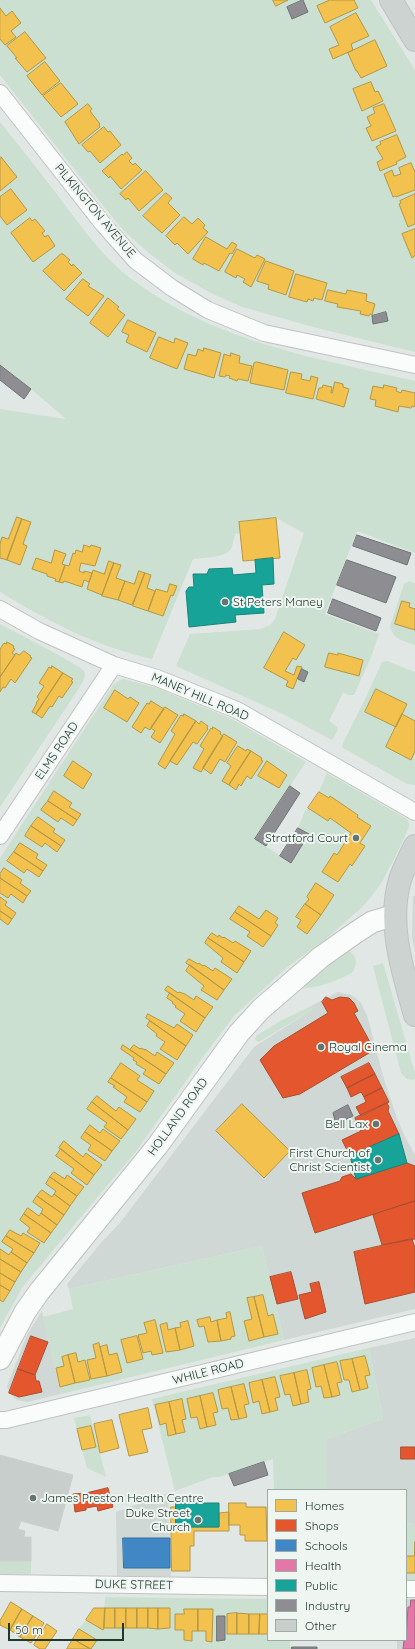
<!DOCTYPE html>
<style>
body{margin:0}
#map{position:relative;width:415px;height:1649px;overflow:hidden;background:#e1e7e4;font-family:Quicksand,sans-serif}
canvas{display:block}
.legend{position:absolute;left:267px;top:1489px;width:140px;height:152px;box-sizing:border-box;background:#eff6f2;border:1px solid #9daaa5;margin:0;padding:5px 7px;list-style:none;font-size:12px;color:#213831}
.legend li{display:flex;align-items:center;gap:8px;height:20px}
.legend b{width:20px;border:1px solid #9daaa5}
.scale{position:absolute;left:8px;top:1623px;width:116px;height:18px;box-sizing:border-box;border:2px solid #213831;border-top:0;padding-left:5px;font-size:12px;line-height:14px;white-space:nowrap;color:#213831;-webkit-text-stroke:3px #eff6f2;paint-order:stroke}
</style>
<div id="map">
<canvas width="415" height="1649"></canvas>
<ul class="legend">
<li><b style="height:11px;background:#f2c14e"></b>Homes</li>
<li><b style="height:11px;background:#e4572e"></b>Shops</li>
<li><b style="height:11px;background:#3f88c5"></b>Schools</li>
<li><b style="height:11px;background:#e377a8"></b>Health</li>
<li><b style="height:11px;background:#17a398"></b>Public</li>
<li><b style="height:11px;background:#8d8d92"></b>Industry</li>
<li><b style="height:11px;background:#c8cecb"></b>Other</li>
</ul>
<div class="scale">50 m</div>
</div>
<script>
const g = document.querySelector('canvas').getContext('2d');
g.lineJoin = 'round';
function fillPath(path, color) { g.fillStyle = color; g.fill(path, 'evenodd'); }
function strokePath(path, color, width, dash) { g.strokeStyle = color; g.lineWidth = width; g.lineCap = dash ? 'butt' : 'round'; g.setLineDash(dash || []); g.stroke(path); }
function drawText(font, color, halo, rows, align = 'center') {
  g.font = font + ' Quicksand,sans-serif'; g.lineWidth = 4; g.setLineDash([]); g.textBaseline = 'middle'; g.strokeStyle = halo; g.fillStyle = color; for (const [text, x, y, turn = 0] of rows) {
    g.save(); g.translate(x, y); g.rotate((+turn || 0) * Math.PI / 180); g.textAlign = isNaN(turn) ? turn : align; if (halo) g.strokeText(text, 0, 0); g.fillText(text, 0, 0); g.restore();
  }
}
fillPath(new Path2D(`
 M413 896H415V953L412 936Z
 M338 992 351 995 356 998 361 1003 367 1015 383 1076 397 1118 405 1137 415 1155V1309L284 1340 262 1246 69 1289 67 1284 100 1244 119 1224 254 1047 312 1010 311 1006Z
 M42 1311 61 1394 27 1402 17 1400 9 1393 7 1386 27 1335Z
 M415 1338V1524L406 1523V1490H274L295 1450 383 1419 369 1348Z
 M168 1493 171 1576H117L116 1512Z
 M406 1599H415V1649H397V1640H406Z`), '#cfd8d4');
fillPath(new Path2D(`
 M0 0H371L415 70V352L317 328 242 307 209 292 175 273 150 254 124 231 105 208 0 75Z
 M0 122C22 149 44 177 65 205 83 229 102 255 125 274 207 340 315 358 415 381V553L357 531 325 614 379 634 371 657 354 695H349L343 693 329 721 337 727 338 730 332 740 285 715 176 666 190 634 261 629 270 625 275 619 304 533 276 518 240 522V533L235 534C234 538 233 543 232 547 226 559 205 557 193 559L152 659C97 647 48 621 0 592V409L66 419 23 382 0 364Z
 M409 581 415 583V645C404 641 392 639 390 626L404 584Z
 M0 624C11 630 82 666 84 671 87 677 81 684 79 688L0 807Z
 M387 661 415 672V785L407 784 343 748 342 745 367 695 382 662Z
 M123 679 157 688 234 720 306 762 255 839 291 863 309 835 298 828 305 811 308 808 328 821 330 818 351 833 337 855 334 853 322 872 338 882 350 864 353 866 365 846 360 843 371 826 357 817 358 814 330 797 329 798 319 792 327 773 407 819 409 823V827L399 849 383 880 372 896 360 909 326 939 286 968 234 1016 203 1057 137 1150 30 1278 22 1288 0 1328V858L114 684Z
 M343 951H349C358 957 357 963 353 972 337 982 318 987 300 989Z
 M383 963 415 1073V1079L412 1080 407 1079 401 1073 373 966Z
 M311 1006 312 1010 259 1042 255 1040 256 1036 282 1020Z
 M262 1246 284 1340 61 1394 43 1317 73 1309 69 1289Z
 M369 1348 383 1419 326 1439 327 1490H274L273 1459 219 1477H213L175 1491 152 1399Z
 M90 1415 106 1477 87 1468 74 1418Z
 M406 1523 415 1524V1582H406Z
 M0 1561H31V1574H0Z
 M105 1597 268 1599V1640H290V1647H292V1649H91L97 1640 79 1629 86 1620 103 1630Z`), '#cbe0d1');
const homes = new Path2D(`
 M273 0H288L276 6Z
 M330 0H354L358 8 325 23 317 6Z
 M0 8 6 16 12 11 21 23 11 31 16 37 5 45 0 39Z
 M356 13 369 36 351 44 353 50 333 59 329 49 339 45 330 27Z
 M25 32 46 58 27 72 15 58H17L7 46Z
 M375 40 387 66 361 78 357 71H356L348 53Z
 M45 62 60 81 42 95 27 76Z
 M371 82 375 92 378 91 383 101 362 111 353 89Z
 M61 83 78 104 61 117 43 96Z
 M88 104 92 109 90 111 100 124 99 125 100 127 79 144 65 122Z
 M384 104 396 131 372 141 366 128 371 126 367 117 375 113 373 108Z
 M104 127 108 132 110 131 121 145 100 163 90 151 88 152 82 145Z
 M397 135 406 157 396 162 397 164 380 171 377 162 383 159 376 147 381 144 380 142Z
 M127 152 132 158 129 161 133 165 135 163 142 170 121 189 110 176 109 178 102 171 122 154 123 155Z
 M1 157 17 177 0 191V158Z
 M411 163 415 172V190L396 197 395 196 393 197 384 174 392 170 394 176 401 174 399 168Z
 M146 171 163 190 139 211 128 198 126 200 120 194Z
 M11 189 27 210 7 225 0 216V197Z
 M166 193 172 198 168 203 180 215 162 233 143 216Z
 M415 194V224L408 227 399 204 401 203 400 201Z
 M184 217 192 224 198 218 205 225 203 228 208 232 188 254 177 243 175 245 166 236Z
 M30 218 32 221 35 219 45 231 42 233 45 237 48 235 55 246 33 262 11 233Z
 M415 229V256L412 258 402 234Z
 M206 237 227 249 232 242 237 245 232 254 230 253 219 271 204 263 203 265 193 259Z
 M237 249 255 258 257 255 265 259 251 287 243 282 245 279 237 275 236 278 225 272Z
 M61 254H63L70 260 68 262 72 266 73 264 82 273 64 291 43 271Z
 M266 261 294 271 286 295 268 289 269 285 257 281Z
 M296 274 327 283 322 300 314 298 313 301 308 299 307 302 289 297Z
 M83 279 90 284 88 286 104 296 88 316 66 299Z
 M328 290 346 294 347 290 367 294 366 301 375 304 372 315 370 314 369 316 360 314 361 311 337 307 338 304 325 301Z
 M108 298 119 307 117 309 125 315 108 337 90 323Z
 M128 320 156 333 147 352 126 342 129 335 122 332Z
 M159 337 174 343 175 338 188 343 177 369 150 358Z
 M204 348 221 353 214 378 184 369 188 354 196 356 198 349 203 351Z
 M231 353 240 356 239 363 252 366 248 381 238 379 237 381 229 378 230 376 226 375 225 377 219 376 224 354 230 356Z
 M257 362 288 370 284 390 250 383 254 363Z
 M291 372 302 374 301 379 310 381 311 376 318 378 313 399 286 393Z
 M335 382 343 384V387L349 389 344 407 316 399 319 388H322L323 385 332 387 331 393H332Z
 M384 385 397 388 396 391 401 393 402 390 415 393V407L412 406 411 408 399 406 398 412 375 406 376 400 370 399 373 386 383 388Z
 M17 517 22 519 7 560 0 558V544L2 537 8 539Z
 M276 518 280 558 243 561 239 522Z
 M22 519 31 522 23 544 27 546 20 565 7 560Z
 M84 545 90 547 91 545 101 548 95 566 81 563 79 571 84 573V571L92 573 89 582 84 580 82 587 64 581 63 583 59 582 65 565 69 566 73 553 75 554 76 550 82 552Z
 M55 550 66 554 62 564 65 565 59 582 55 581 56 579 47 576V574L32 569 36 558 51 563Z
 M109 561 114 563 102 595 87 589 93 570 104 574Z
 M114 563 121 565 116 578 125 581 118 600 102 596Z
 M139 571 145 573 132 605 118 600 125 581 134 584Z
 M145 573 151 575 147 588 155 591 148 611 133 606Z
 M170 584 177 586 173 596 171 595 163 616 148 611 156 589 167 592Z
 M402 601 410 603 409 607 415 609V630L395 624Z
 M284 632 305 645 296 660 293 658 285 671 294 675 297 666 302 667 293 689 286 686 288 681 264 668Z
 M7 642 14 646 13 648 15 649 12 653 15 655 0 677V649L4 643 6 644Z
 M24 651 31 656 30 657 32 658 15 683 11 679 5 688 3 687 0 692V677L16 653 19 655Z
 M329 653 338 655V653L363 660 359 676 325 667Z
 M52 666 63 673 36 714 32 712 37 703H36L39 699 37 697 44 686 39 683 49 667 51 668Z
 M63 673 73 679 71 681 73 682 62 698 59 696 52 707 50 706 42 718 36 714Z
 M376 689 407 704 396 727 365 712Z
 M115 690 128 699 130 697 139 703 127 722 104 708Z
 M151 701 164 709 150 730 145 727 141 733 132 727 147 703 149 704Z
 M165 707 178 715 160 743 151 737 155 731 151 728Z
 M184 714 196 721 165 769 158 764 175 734 171 731 181 715 183 716Z
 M402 714 415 721V751L411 760 386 747Z
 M196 721 199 724 201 721 208 726 207 728 208 729 197 744 193 742 177 765 170 761Z
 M213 727 221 732 220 734 223 736 201 772 193 768 204 749 200 746 211 728 212 729Z
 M224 734 237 742 225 762 220 759 211 774 203 768Z
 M238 746 246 751 247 749 251 751 229 785 222 781 231 766 227 763Z
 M251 751 262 758 261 760 263 761 251 779 247 776 241 786 239 784 236 790 229 785Z
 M73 761 92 774 83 789 64 776Z
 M267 761 287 775 279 788 258 776Z
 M54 791 72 803 69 807 81 814 77 820 48 801Z
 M319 792 329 798 330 796 358 815 357 817 371 826 360 843 365 846 352 866 350 864 338 882 322 872 334 853 337 855 351 833 330 818 328 821 308 808Z
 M48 801 77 820 73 826 61 818 58 822 41 810Z
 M38 817 55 829 53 832 65 840 61 846 31 826Z
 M31 826 61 846 57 852 45 843 42 847 25 836Z
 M20 843 38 854 36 858 47 865 43 871 14 852Z
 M14 852 43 871 39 877 27 869 24 873 7 861Z
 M4 868 22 880 20 883 31 891 27 896 0 878V874Z
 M0 878 27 896 23 903 11 894 8 898 0 893Z
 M316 883 334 895 321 915 305 904 309 899 307 897Z
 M0 897 7 902 5 905 16 913 12 919 0 911Z
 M305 904 321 915 307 934 297 927 301 920 296 917Z
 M239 906 259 919 266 910 278 918 275 923 278 925 271 936 235 912Z
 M0 911 12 919 8 925 0 919Z
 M235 912 271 936 263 947 247 936 250 932 230 919Z
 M212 933 218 937 219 935 223 938 224 937 233 943 235 941 251 951 244 962 208 938Z
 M208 938 244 962 237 973 221 962 223 958 205 943Z
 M189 959 198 964 199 963 203 966 204 965 213 971 215 968 232 979 224 990 186 963Z
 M190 965 224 990 217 1000 201 990 204 986 186 971Z
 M168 986 178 993 179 992 185 994 194 1000 196 996 213 1007 205 1018 165 990Z
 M170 993 205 1018 196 1032 180 1021 185 1014 175 1007 176 1006 172 1003 173 1002 167 998Z
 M148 1014 174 1028 177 1024 193 1035 186 1046 146 1018Z
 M150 1021 186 1046 177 1060 160 1049 165 1042 156 1036 157 1034 147 1026Z
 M123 1045 166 1074 159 1084 143 1074 146 1070 136 1064 137 1062 133 1060 134 1058 121 1049Z
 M134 1045 140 1049 141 1048 145 1050V1049L155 1056 157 1052 174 1063 166 1074 130 1050Z
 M121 1063 140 1076 137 1080 154 1091 147 1102 111 1078Z
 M111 1078 147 1102 140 1112 124 1102 127 1097 113 1087 115 1086 108 1082Z
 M97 1096 116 1111 119 1107 136 1119 128 1130 92 1102Z
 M92 1102 128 1130 121 1139 104 1127 107 1123 87 1109Z
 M242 1104 290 1151 264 1178 216 1131Z
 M90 1125 100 1133 103 1129 120 1141 112 1151 85 1132Z
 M85 1132 112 1151 105 1161 88 1150 91 1145 81 1138Z
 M64 1141 83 1157 86 1153 102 1165 94 1175 59 1148Z
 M61 1149 94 1175 87 1185 71 1173 74 1169 56 1156Z
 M54 1172 65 1179 67 1175 84 1187 77 1196 50 1177Z
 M50 1177 77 1196 70 1206 54 1194 56 1191 46 1184Z
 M42 1190 52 1197 54 1194 70 1206 64 1215 37 1196Z
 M37 1196 64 1215 57 1225 41 1213 43 1209 33 1202Z
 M28 1208 39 1216 41 1213 57 1225 51 1233 24 1214Z
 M24 1214 51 1233 44 1243 27 1232 30 1228 20 1220Z
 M10 1230 21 1236 23 1233 40 1243 34 1253 6 1236Z
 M6 1236 34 1253 27 1263 11 1252 13 1249 2 1242Z
 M0 1249 9 1255 11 1252 27 1263 21 1272 0 1259Z
 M0 1259 21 1272 15 1282 0 1273Z
 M0 1273 15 1282 10 1291 0 1285Z
 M0 1285 10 1291 3 1302 0 1300Z
 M263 1295 268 1316 273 1314 278 1334 264 1337 254 1297Z
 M254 1297 264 1337 249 1341 244 1321 252 1319 247 1298Z
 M230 1312 235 1336 231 1337V1339L221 1341 217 1320 227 1318 226 1313Z
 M210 1317 211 1322 217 1320 221 1341 208 1342 204 1326 199 1327 197 1320Z
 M155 1320 163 1353 152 1355 151 1351 143 1353 138 1335 147 1333 144 1323Z
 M188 1321 194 1346 180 1350 175 1328 181 1327 180 1323Z
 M167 1323 168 1330 175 1328 180 1350 166 1352 160 1325Z
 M137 1336 143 1359 127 1363 121 1340Z
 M99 1343 107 1376 91 1379 87 1360 96 1358 93 1345Z
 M107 1345 109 1355 117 1353 122 1372 107 1376 100 1347Z
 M76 1353 78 1362 85 1360 90 1380 75 1383 68 1355Z
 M68 1355 75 1383 60 1387 56 1368 64 1366 62 1357Z
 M365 1356 370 1375 365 1376 368 1388 360 1390 352 1359Z
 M352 1359 360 1390 352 1392 349 1380H344L340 1361Z
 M337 1362 342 1382 337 1383 340 1395 332 1397 324 1365Z
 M324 1365 332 1397 324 1398 321 1386 316 1387 312 1368Z
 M307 1370 311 1389 307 1390 309 1402 301 1404 294 1373Z
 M294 1373 301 1404 293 1406 290 1394 285 1395 280 1376Z
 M275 1377 280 1397 275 1398 278 1410 270 1412 262 1380Z
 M262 1380 270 1412 262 1414 259 1401 253 1403 249 1383Z
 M244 1384 249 1404 244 1405 247 1417 239 1419 231 1387Z
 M231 1387 239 1419 231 1420 228 1408 222 1409 218 1390Z
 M213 1393 218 1412 213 1413 216 1425 207 1427 200 1396Z
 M200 1396 207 1427 200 1429 197 1417 191 1418 187 1399Z
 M182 1399 186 1419 182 1420 185 1432 176 1434 169 1402Z
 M169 1402 176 1434 168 1436 166 1423 160 1425 155 1405Z
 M148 1408 152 1428 142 1430 148 1452 129 1456 119 1415Z
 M112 1420 119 1448 100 1453 94 1424Z
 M91 1426 96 1447 82 1450 77 1429Z
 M229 1503H246V1507H266L267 1541H245V1535H240V1525H229Z
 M171 1507H176V1527H219V1513L229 1512V1531H194V1546H190V1571H172Z
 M415 1542V1573H406V1556H414Z
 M11 1602 22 1609 10 1630 0 1625V1621Z
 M94 1608H105L104 1628 103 1630 86 1620Z
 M105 1608H115V1628H104Z
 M115 1608H126V1628H115Z
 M126 1608H137V1628H126Z
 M137 1608H148V1628H137Z
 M148 1608H158V1629L148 1628Z
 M158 1608H170V1628L158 1629Z
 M22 1609 33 1616 20 1637 10 1630Z
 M184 1609H198V1631H192V1641L184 1640V1630H175V1614H184Z
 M198 1609H213L212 1642 206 1641V1631H198Z
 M237 1613V1634H227V1614Z
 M237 1613 249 1614V1634H237Z
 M249 1614H260L259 1634H249Z
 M260 1614H268V1634H259Z
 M33 1616 44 1623 31 1643 20 1637Z
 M47 1624 57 1631 45 1649H40L34 1645Z
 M79 1629 97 1640 91 1649 73 1639Z
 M73 1639 90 1649H67Z`);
fillPath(homes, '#f2c14e');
strokePath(homes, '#b39845', 1);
const shops = new Path2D(`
 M326 997 332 1000 340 997 349 998 354 1003 358 1011 354 1013 370 1042 368 1043 371 1050 369 1053 300 1094 283 1098 260 1060 274 1046 328 1013 322 1002Z
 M369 1063 375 1074 347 1088 341 1077Z
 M375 1074 382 1088 364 1097 361 1092 351 1097 347 1088Z
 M382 1088 389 1102 361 1116 356 1107 366 1102 364 1097Z
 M387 1103 389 1107 388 1111 399 1134 350 1156 342 1140 361 1131 355 1118Z
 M407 1163 415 1166V1201L315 1233 302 1193 340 1181 342 1177 351 1174 356 1179Z
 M415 1201V1239L382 1245 373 1215Z
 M412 1239 415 1248V1292L365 1304 354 1252Z
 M291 1272 298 1299 277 1304 270 1277Z
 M319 1282 326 1312 305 1319 299 1295 312 1292 310 1284Z
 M31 1336 48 1342 35 1375 18 1369Z
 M18 1369 35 1375 36 1381H39L42 1392 19 1397 9 1393Z
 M401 1447H415V1459H401Z
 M108 1488 113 1507 98 1511 97 1506 86 1508V1510L75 1512 73 1494 86 1493Z`);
fillPath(shops, '#e4572e');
strokePath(shops, '#aa4e2f', 1);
const schools = new Path2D(`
 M123 1538H170V1568H124Z`);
fillPath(schools, '#3f88c5');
strokePath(schools, '#367099', 1);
const health = new Path2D(`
 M411 1600H415V1649H403L404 1640H406L408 1607H410Z`);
fillPath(health, '#e377a8');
strokePath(health, '#a96484', 1);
const public = new Path2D(`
 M273 558 274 584 262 585 264 613 235 615 236 622 189 627 186 591 189 587H194L193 574H207L209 569 232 568 233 575 256 573 255 560Z
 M399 1134 407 1163 356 1179 350 1156Z
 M176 1503H219V1527H176Z`);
fillPath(public, '#17a398');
strokePath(public, '#1a8379', 1);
const industry = new Path2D(`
 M303 0 308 12 292 19 287 7Z
 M386 312 388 321 373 324 372 316Z
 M0 365 31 389 24 399 0 380Z
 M357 535 411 553 407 565 353 546Z
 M347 560 396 577 386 603 337 585Z
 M333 599 381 618 376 631 328 613Z
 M302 669 308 672 304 682 298 679Z
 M290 786 300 793 266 846 255 839Z
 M298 828 309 834 291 863 280 856Z
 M348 1105 353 1116 336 1124 333 1113Z
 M264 1462 268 1475 234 1486 229 1474Z
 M217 1616H225V1640L217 1641Z
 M292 1647H317V1649H292Z`);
fillPath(industry, '#8d8d92');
strokePath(industry, '#6d7475', 1);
const building = new Path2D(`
 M0 1455 73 1475 58 1531 21 1521 18 1529 25 1531 24 1537H31V1561H0Z`);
fillPath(building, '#c8cecb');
strokePath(building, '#cad0cd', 1);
const minor = new Path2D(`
 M0 93 103 224 135 260 172 288 208 310 264 333 415 365
 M0 609 39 631 114 665 157 678 237 710 415 812
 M0 836 114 665
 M0 1420H6L415 1322
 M0 1583 268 1587
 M406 1589H415`);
const tertiary = new Path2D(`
 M0 1359 25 1312 39 1292 158 1145 239 1033 261 1009 321 957 355 933 372 922 395 915`);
const primary = new Path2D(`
 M391 0 415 40
 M415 846C410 857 403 869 400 880 387 924 403 972 415 1015`);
strokePath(minor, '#bec3c1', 18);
strokePath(tertiary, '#bec3c1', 23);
strokePath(primary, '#bcc3c1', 24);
strokePath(minor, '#fafbfb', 16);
strokePath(tertiary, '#fafbfb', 21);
strokePath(primary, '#cdd3d1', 22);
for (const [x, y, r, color] of [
 [225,602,4,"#647570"],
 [356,838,4,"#647570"],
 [321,1047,4,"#647570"],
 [376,1124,4,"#647570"],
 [378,1160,4,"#647570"],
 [33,1498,4,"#647570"],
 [198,1520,4,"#647570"]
]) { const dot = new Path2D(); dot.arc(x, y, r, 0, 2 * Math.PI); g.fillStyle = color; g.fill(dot); strokePath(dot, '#eff6f2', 1.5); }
drawText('12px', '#213831', '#eff6f2', [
 ["PILKINGTON AVENUE",95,211,50],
 ["MANEY HILL ROAD",200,697,23],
 ["ELMS ROAD",57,751,-56],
 ["HOLLAND ROAD",178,1117,-54],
 ["WHILE ROAD",208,1372,-14],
 ["DUKE STREET",134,1585,1]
]);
drawText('12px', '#213831', '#eff6f2', [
 ["St Peters Maney",233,602,"left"],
 ["Stratford Court",348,838],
 ["Royal Cinema",329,1047,"left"],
 ["Bell Lax",368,1124],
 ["First Church of",370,1153],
 ["Christ Scientist",370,1167],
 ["James Preston Health Centre",41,1498,"left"],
 ["Duke Street",190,1513],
 ["Church",190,1527]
], 'right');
</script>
